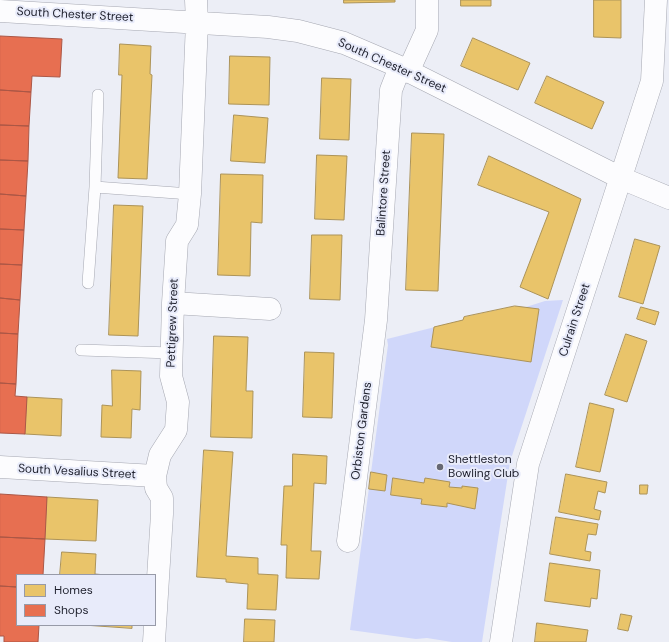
<!DOCTYPE html>
<style>
body{margin:0}
#map{position:relative;width:669px;height:642px;overflow:hidden;background:#eceef6;font-family:"DM Sans",sans-serif}
canvas{display:block}
.legend{position:absolute;left:16px;top:574px;width:140px;height:52px;box-sizing:border-box;background:#e8ebfa;border:1px solid #979aa8;margin:0;padding:5px 7px;list-style:none;font-size:12px;color:#1e202d}
.legend li{display:flex;align-items:center;gap:8px;height:20px}
.legend b{width:20px;border:1px solid #979aa8}
</style>
<div id="map">
<canvas width="669" height="642"></canvas>
<ul class="legend">
<li><b style="height:11px;background:#e9c46a"></b>Homes</li>
<li><b style="height:11px;background:#e76f51"></b>Shops</li>
</ul>
</div>
<script>
const g = document.querySelector('canvas').getContext('2d');
g.lineJoin = 'round';
function fillPath(path, color) { g.fillStyle = color; g.fill(path, 'evenodd'); }
function strokePath(path, color, width, dash) { g.strokeStyle = color; g.lineWidth = width; g.lineCap = dash ? 'butt' : 'round'; g.setLineDash(dash || []); g.stroke(path); }
function drawText(font, color, halo, rows, align = 'center') {
  g.font = font + ' "DM Sans",sans-serif'; g.lineWidth = 4; g.setLineDash([]); g.textBaseline = 'middle'; g.strokeStyle = halo; g.fillStyle = color; for (const [text, x, y, turn = 0] of rows) {
    g.save(); g.translate(x, y); g.rotate((+turn || 0) * Math.PI / 180); g.textAlign = isNaN(turn) ? turn : align; if (halo) g.strokeText(text, 0, 0); g.fillText(text, 0, 0); g.restore();
  }
}
fillPath(new Path2D(`
 M563 300 510 462 482 642H452L427 638 416 639 350 630 388 345 387 339 463 320 464 317 515 306 526 307 545 301Z`), '#d0d7fa');
const homes = new Path2D(`
 M344 0H395V2L344 3Z
 M461 0H491V6H461Z
 M594 0H621V38L594 37Z
 M473 38 530 63 518 90 461 66Z
 M120 44 151 46 150 74 152 75 147 179 118 178 122 75H119Z
 M230 56 270 57 269 105 229 104Z
 M547 76 604 102 592 129 535 103Z
 M322 78 351 79 349 140 320 139Z
 M234 115 268 118 265 163 231 161Z
 M412 133 444 134 438 291 406 290Z
 M317 155 347 156 344 220 315 219Z
 M489 156 581 199 548 299 520 287 549 212 478 185Z
 M221 174 263 175 262 223 251 222 250 276 218 275Z
 M114 205 143 206 138 336 109 335Z
 M312 235H342L340 300 310 299Z
 M635 239 660 246 643 304 619 297Z
 M515 306 539 309 531 362 431 347 434 327 463 320 464 317Z
 M641 307 659 312 655 325 637 319Z
 M626 334 647 341 627 402 605 395Z
 M214 336 248 337 246 391H253L252 438 211 437Z
 M305 352 334 353 332 418 303 417Z
 M112 370 141 371 140 410 132 409 131 438 101 437 102 405 112 406Z
 M27 397 62 399 61 436 25 434Z
 M590 403 614 409 600 472 576 467Z
 M204 450 233 452 226 556 258 558V574L278 575 276 610 247 609 248 584 226 582V579L197 577Z
 M293 454 327 456 326 484 314 483 311 551H321L319 579 286 578 287 545H281L284 486H292Z
 M371 472 387 475 385 491 369 489Z
 M566 474 607 482 605 493 598 491 594 509 601 511 599 520 559 512Z
 M393 478 424 483 425 478 450 482 449 487 462 488V486L478 488 475 509 447 503V507L421 504 422 499 391 495Z
 M640 485H648L647 494H640Z
 M47 497 98 500 96 541 45 539Z
 M556 517 598 524 596 535 588 534 585 551 591 552 590 561 550 554Z
 M62 552 96 554 95 574 106 575H60Z
 M550 563 600 570 597 599 591 598 590 607 545 601Z
 M621 614 632 616 628 631 618 629Z
 M245 619 275 620 274 642H244Z
 M537 623 588 630 586 642H535Z
 M84 625H132V628Z`);
fillPath(homes, '#e9c46a');
strokePath(homes, '#ac9358', 1);
const shops = new Path2D(`
 M0 36 62 39 60 77 32 76 31 92 0 90Z
 M0 90 31 92 29 126 0 125Z
 M0 125 29 126 28 161 0 160Z
 M0 160 28 161 26 196 0 194Z
 M0 194 26 196 24 230 0 229Z
 M0 229 24 230 22 265 0 264Z
 M0 264 22 265 20 300 0 298Z
 M0 298 20 300 18 334 0 333Z
 M0 333 18 334 16 384 0 383Z
 M0 383 16 384 15 396 27 397 25 434 0 433Z
 M0 494 47 497 45 539 0 537Z
 M0 537 45 539 43 575H17V587L0 586Z
 M0 586 17 587V625H39L38 642H4V636H0Z`);
fillPath(shops, '#e76f51');
strokePath(shops, '#ab5746', 1);
const service = new Path2D(`
 M98 95 95 187 190 194
 M88 283 95 187
 M81 350 171 353`);
const minor = new Path2D(`
 M0 11 268 27 298 31 344 43 400 67 621 178 669 198
 M408 72 427 30V0
 M173 303 270 309
 M0 467 155 476
 M348 541 376 320 391 90 400 67
 M154 642 162 514V498L156 488 155 476 160 455 176 430 178 402 171 376 173 303 177 241 187 225 190 194 197 22 196 0
 M501 642 528 464 652 81 656 0`);
strokePath(service, '#a5a7b1', 12);
strokePath(minor, '#a5a7b1', 23);
strokePath(service, '#fcfcfe', 11);
strokePath(minor, '#fcfcfe', 22);
for (const [x, y, r, color] of [
 [440,467,4,"#666873"]
]) { const dot = new Path2D(); dot.arc(x, y, r, 0, 2 * Math.PI); g.fillStyle = color; g.fill(dot); strokePath(dot, '#e8ebfa', 1.5); }
drawText('12px', '#1e202d', '#e8ebfa', [
 ["South Chester Street",75,15,3],
 ["South Chester Street",392,66,24],
 ["Balintore Street",384,193,-86],
 ["Culrain Street",575,320,-72],
 ["Pettigrew Street",173,323,-88],
 ["Orbiston Gardens",362,431,-83],
 ["South Vesalius Street",77,472,3]
]);
drawText('12px', '#1e202d', '#e8ebfa', [
 ["Shettleston",448,460],
 ["Bowling Club",448,474]
], 'left');
</script>
